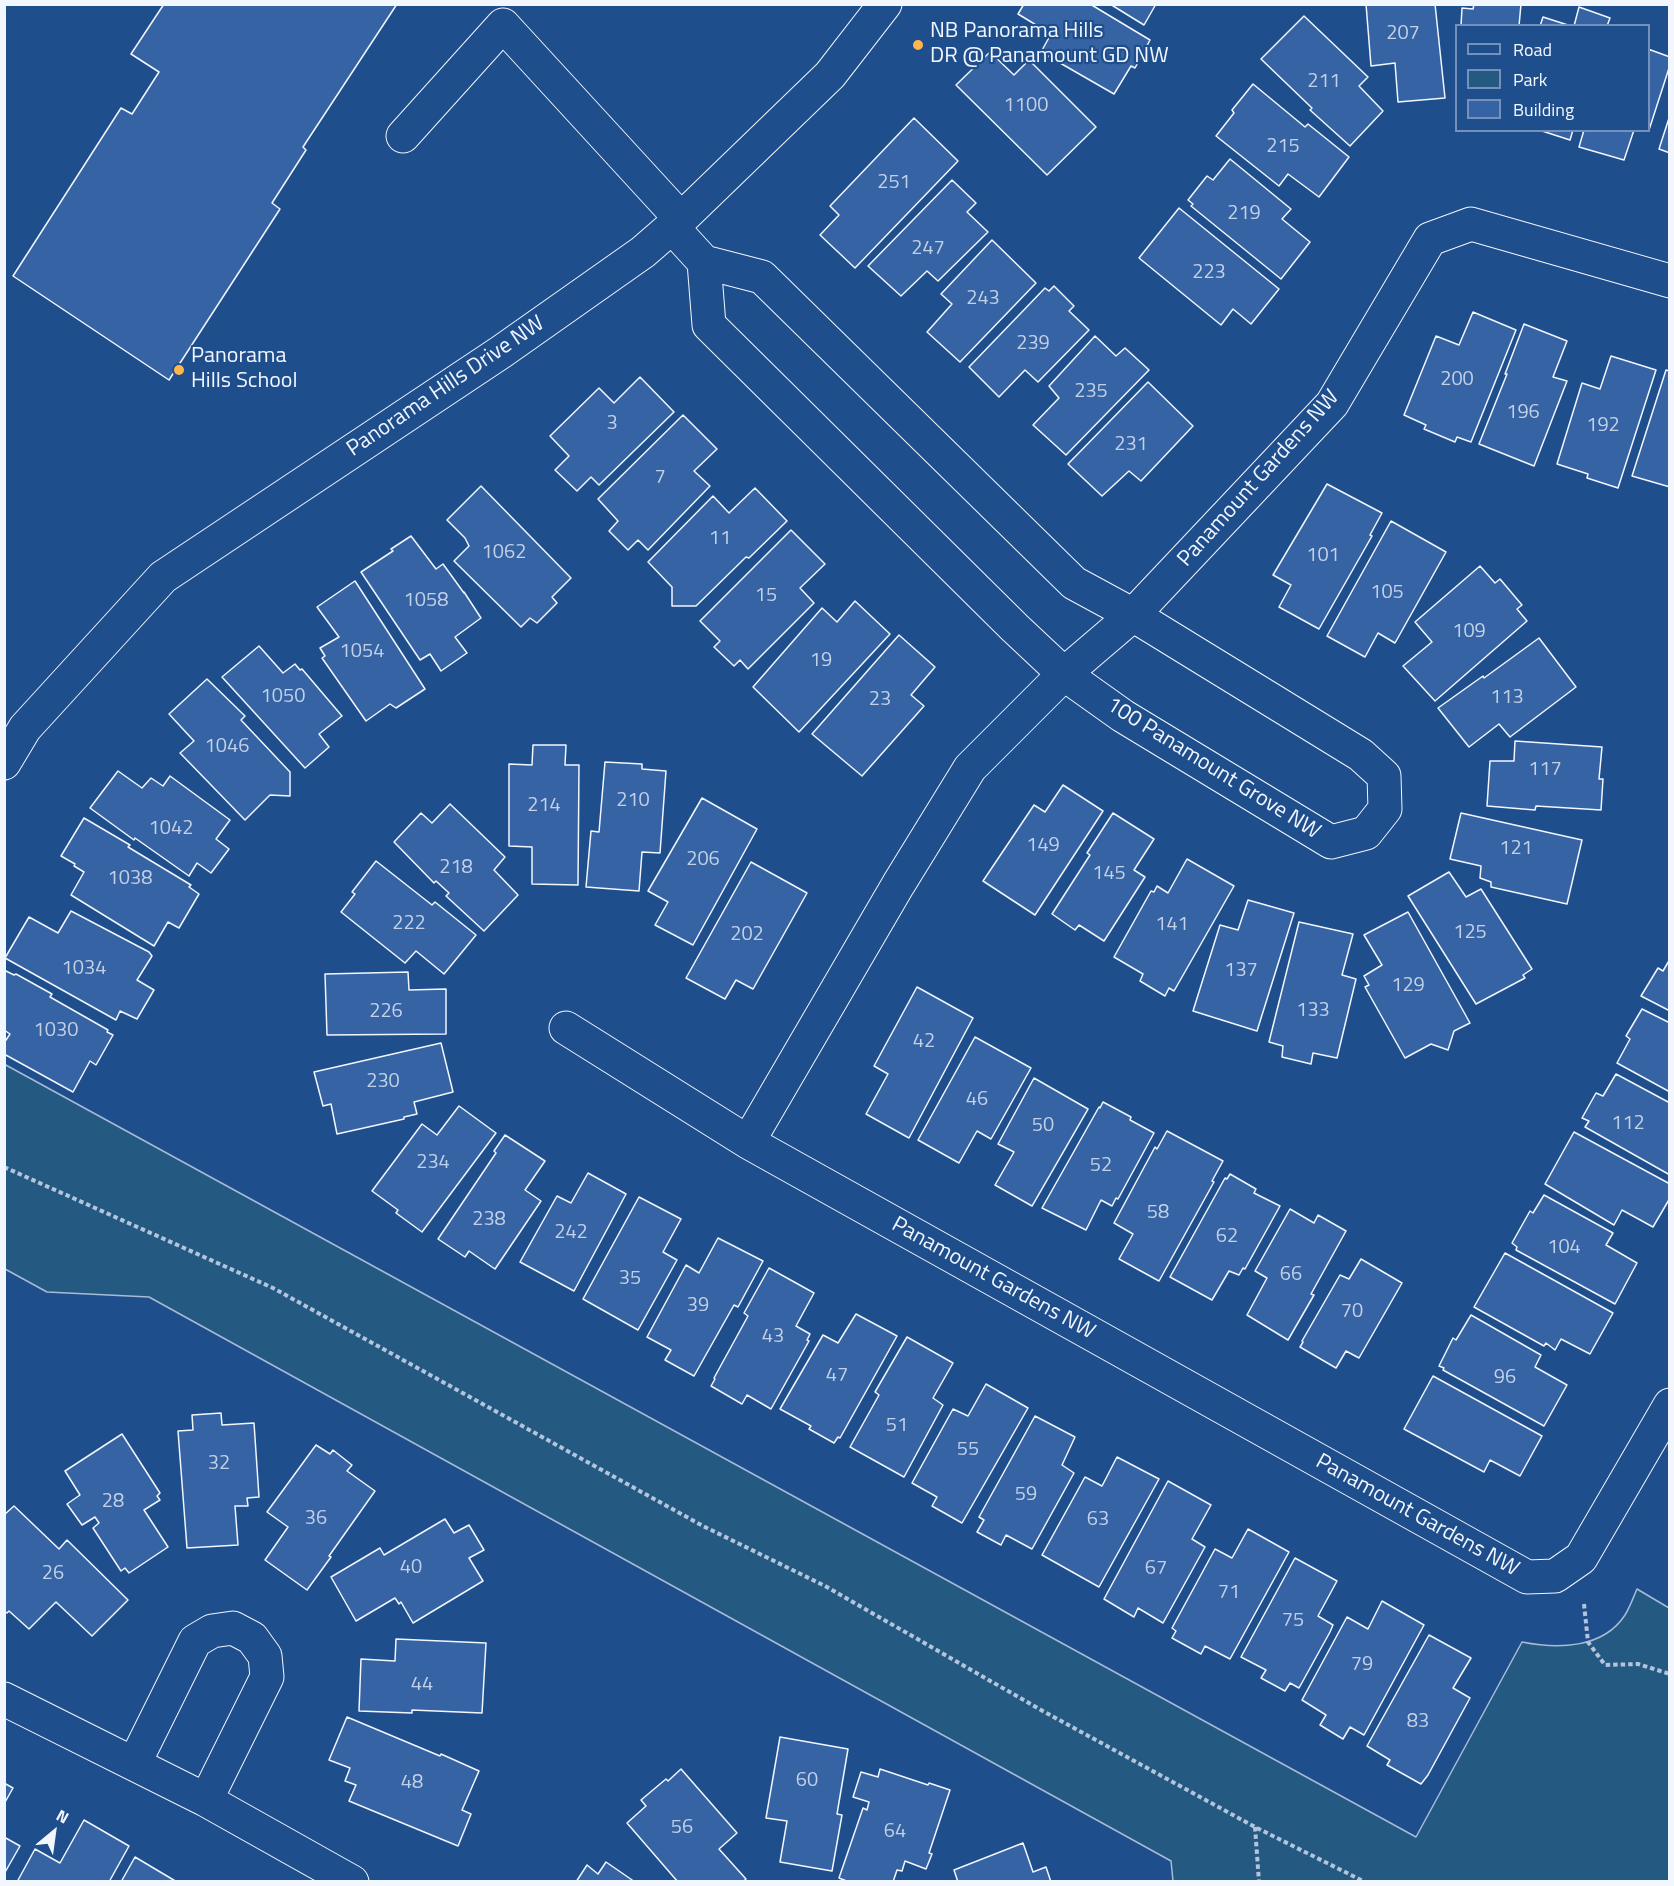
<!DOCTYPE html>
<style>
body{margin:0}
#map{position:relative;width:1674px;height:1886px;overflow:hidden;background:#1f4e8c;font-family:"Titillium Web",sans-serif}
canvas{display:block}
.frame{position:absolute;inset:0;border:6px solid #f2f6ff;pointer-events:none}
.legend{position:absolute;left:1455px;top:24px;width:195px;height:108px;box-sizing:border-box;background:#1f4e8c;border:2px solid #7391ba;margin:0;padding:8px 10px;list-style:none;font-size:18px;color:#f2f6ff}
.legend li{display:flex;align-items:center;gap:12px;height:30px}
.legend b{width:30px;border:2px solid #7391ba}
.north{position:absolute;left:24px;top:1802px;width:60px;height:60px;-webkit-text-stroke:4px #1f4e8c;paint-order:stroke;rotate:29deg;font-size:16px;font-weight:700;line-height:24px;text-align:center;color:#f2f6ff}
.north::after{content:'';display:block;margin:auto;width:21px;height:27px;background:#f2f6ff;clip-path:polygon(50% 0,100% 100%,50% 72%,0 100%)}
</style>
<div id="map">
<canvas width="1674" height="1886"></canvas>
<div class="frame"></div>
<ul class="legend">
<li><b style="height:8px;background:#1f4e8c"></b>Road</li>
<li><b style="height:16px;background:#245a82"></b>Park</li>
<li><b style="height:16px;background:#3563a3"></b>Building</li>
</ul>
<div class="north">N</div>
</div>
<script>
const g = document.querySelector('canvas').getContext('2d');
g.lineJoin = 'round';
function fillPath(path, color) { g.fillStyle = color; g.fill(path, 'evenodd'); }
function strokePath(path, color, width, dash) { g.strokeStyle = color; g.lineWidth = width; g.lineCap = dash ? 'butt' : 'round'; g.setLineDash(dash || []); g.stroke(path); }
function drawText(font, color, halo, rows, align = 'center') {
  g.font = font + ' "Titillium Web",sans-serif'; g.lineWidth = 4.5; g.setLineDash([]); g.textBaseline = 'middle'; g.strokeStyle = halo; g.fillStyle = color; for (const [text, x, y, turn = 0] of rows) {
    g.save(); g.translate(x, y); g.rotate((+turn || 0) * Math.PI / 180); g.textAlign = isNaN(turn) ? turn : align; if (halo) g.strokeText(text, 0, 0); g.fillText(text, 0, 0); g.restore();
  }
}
const green = new Path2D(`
 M4 1064 1416 1837 1522 1642C1557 1649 1603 1649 1625 1615 1630 1607 1633 1598 1637 1589L1669 1608V1881H1173L1171 1861 149 1297 47 1292 5 1269Z`);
fillPath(green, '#245a82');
strokePath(green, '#a8bbd7', 1.5);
const building = new Path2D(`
 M164 4H397L303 147 306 150 272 203 280 209 169 380 13 276 121 108 132 114 159 72 131 54Z
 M1024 4H1090L1150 40 1135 68 1131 66 1114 94 1041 52 1051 34 1018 14Z
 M1110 4H1156L1144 25Z
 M1366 4H1435L1445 98 1398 102 1395 63 1371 66Z
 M1474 4H1521L1519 26H1461L1462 8 1473 9Z
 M1579 7 1610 18 1607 26H1574Z
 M1304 16 1368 77 1359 86 1383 111 1350 146 1310 110 1312 108 1261 59Z
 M1543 17 1571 26H1540Z
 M1648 49 1670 57V65L1649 130Z
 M990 52 1014 75 1029 60 1096 127 1047 175 956 85Z
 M1253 84 1305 127 1308 124 1349 157 1319 197 1288 174 1279 186 1216 136 1234 113 1232 110Z
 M1670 115V153L1659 149Z
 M914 118 958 161 855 268 820 235 839 215 830 206Z
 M1539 130H1573L1570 140Z
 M1584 130H1634L1624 160 1579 147Z
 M1230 159 1291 209 1282 219 1310 242 1281 279 1191 206 1193 204 1188 200 1207 176 1213 180Z
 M952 180 976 203 967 212 988 232 938 281 927 271 901 296 868 266Z
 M1179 208 1279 289 1251 324 1233 309 1221 325 1139 258Z
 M992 240 1036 283 960 362 927 332 952 304 941 294Z
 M1054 286 1074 306 1069 311 1089 330 1038 382 1025 370 999 397 969 367 1045 288 1049 291Z
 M1473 312 1516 330 1471 442 1457 437 1455 442 1424 429 1426 425 1404 415 1436 336 1459 345Z
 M1524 324 1567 341 1553 377 1567 381 1534 466 1479 444 1507 374H1505Z
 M1095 336 1116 356 1125 348 1149 370 1066 455 1033 425 1059 398 1049 386Z
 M1611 356 1656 370 1618 488 1587 478 1588 474 1557 464 1582 383 1600 389Z
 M1666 370 1670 371V487L1632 476Z
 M640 377 674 412 599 485 591 477 577 491 555 470 569 456 550 436 599 388 614 403Z
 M1148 382 1193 426 1141 481 1129 471 1102 496 1068 464Z
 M683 415 717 449 694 471 710 486 648 550 638 540 628 550 609 531 618 521 598 499Z
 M1327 484 1382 513 1370 535 1372 536 1319 629 1279 607 1291 585 1273 575Z
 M481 486 571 578 552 597 557 603 537 623 530 618 521 627 454 561 469 546 465 538 447 520Z
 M755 488 787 521 749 558 746 557 696 606H672V587L648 562 713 496 729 513Z
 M1391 521 1446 552 1395 643 1378 633 1365 657 1327 636Z
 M791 530 825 564 800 588 814 603 748 669 740 660 734 666 714 647 720 641 700 621Z
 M411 536 436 569 443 564 464 593V592L481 618 455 637 467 653 441 671 430 654 420 660 361 572 393 551 391 549Z
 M1480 566 1495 583 1500 579 1522 605 1517 609 1527 621 1435 701 1403 666 1432 642 1415 622Z
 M355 581 425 689 396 708 390 704 366 721 322 658 325 656 320 648 339 637 317 607Z
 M855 601 890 634 799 732 753 687 822 608 837 622Z
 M899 635 935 667 911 695 924 706 862 776 812 734Z
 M1539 638 1576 687 1510 737 1499 724 1469 747 1438 708 1483 676 1484 678Z
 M259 646 283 673 295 664 300 670 302 669 342 716 319 734 329 747 305 768 222 677Z
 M207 679 245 716 241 720 290 772V796L270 795 245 820 180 753 194 741 169 714Z
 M1515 741 1602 747 1599 779H1603L1601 810 1536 806 1535 810 1487 806 1490 761H1514Z
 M533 745H566L565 765H579L578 885 532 884V847L509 846V764L532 765Z
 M605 762 642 764V769L666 771 660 853 642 852 639 891 586 887 591 831 599 832Z
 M118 771 142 788 151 778 163 786 170 776 230 820 216 839 229 849 211 873 197 863 189 876 135 838 134 840 90 808Z
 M1063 785 1103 811 1035 915 983 881 1034 805 1045 812Z
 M702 798 757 829 693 945 655 925 668 902 648 891Z
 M450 804 505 857 494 870 518 895 484 931 446 896 449 893 436 881 434 883 394 842 421 813 432 823Z
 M1113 813 1154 839 1134 870 1145 877 1104 941 1079 925 1075 930 1052 914 1090 855 1087 853Z
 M1461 813 1582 840 1567 904 1491 887V882L1480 878 1481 866 1450 859Z
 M84 818 130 845 128 847 191 885 189 887 199 894 179 928 168 922 154 946 71 895 84 872 74 866 75 864 61 856Z
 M1187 859 1234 886 1174 991 1169 988 1165 996 1140 981 1143 974 1114 957 1151 891 1154 892 1157 886 1168 893Z
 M376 861 432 905 435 902 476 935 444 974 416 951 405 963 341 912 355 894 352 892Z
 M751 862 807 893 753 989 736 980 725 999 686 978Z
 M1449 872 1466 897 1481 889 1532 969 1523 975 1525 978 1476 1004 1408 896Z
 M1248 900 1294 913 1257 1031 1193 1011 1220 925 1238 930Z
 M71 911 149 952 152 956 137 980 154 990 137 1019 120 1011 116 1020 5 958 29 917 58 933Z
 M1408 912 1470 1023 1454 1031 1448 1050 1431 1044 1405 1058 1365 987 1369 985 1364 976 1382 965 1364 935Z
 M1299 922 1353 934 1342 975 1356 979 1337 1058 1313 1053 1311 1064 1282 1057 1283 1046 1269 1042Z
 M1670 959V1011L1641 996 1658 968 1663 971Z
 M4 970 14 975 16 974 52 994 50 997 108 1030 107 1032 113 1035 96 1065 90 1061 73 1092 4 1054V1043L10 1034 4 1030Z
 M408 972 409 990 446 989V1034L327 1035 325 974Z
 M917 987 973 1018 909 1138 866 1114 888 1074 874 1066Z
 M1642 1009 1670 1023V1092L1617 1063 1630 1039 1626 1036Z
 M975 1037 1031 1068 991 1139 977 1131 959 1163 918 1140Z
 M441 1043 453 1092 414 1102 417 1114 404 1117V1119L337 1134 331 1104 323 1106 314 1072Z
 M1616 1074 1670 1103V1175L1585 1127 1589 1121 1582 1118 1596 1093 1603 1096Z
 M1034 1078 1088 1109 1032 1206 995 1185 1014 1152 998 1144Z
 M1103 1102 1131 1117 1130 1120 1154 1133 1118 1199 1116 1198 1112 1206 1101 1200 1086 1230 1042 1208 1099 1107 1100 1108Z
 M459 1106 496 1133 422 1232 396 1213 398 1210 372 1191 422 1124 437 1135Z
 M1167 1131 1223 1161 1212 1181 1214 1182 1159 1281 1119 1259 1133 1234 1114 1223 1155 1147 1157 1149Z
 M1574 1132 1670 1184V1198L1653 1227 1622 1210 1614 1225 1545 1184Z
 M505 1135 545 1161 525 1190 541 1201 495 1269 469 1251 465 1257 438 1239 496 1153 494 1151Z
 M588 1173 626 1194 574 1291 520 1262 557 1196 571 1203Z
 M1230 1174 1256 1189 1254 1193 1280 1206 1245 1269 1243 1268 1239 1275 1229 1271 1212 1300 1170 1277 1225 1178 1227 1179Z
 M1544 1195 1613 1233 1606 1245 1637 1263 1615 1304 1516 1250 1517 1247 1512 1243 1530 1211 1533 1213Z
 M639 1197 681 1219 663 1252 677 1260 638 1330 583 1299Z
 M1290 1209 1314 1223 1318 1215 1346 1231 1311 1294 1314 1295 1288 1340 1247 1315 1267 1278 1255 1271Z
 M718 1238 763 1261 738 1307 734 1305 694 1376 665 1360 671 1350 647 1337 686 1265 699 1273Z
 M1505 1253 1613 1313 1590 1354 1561 1339 1555 1350 1546 1343 1544 1346 1474 1307Z
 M1361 1259 1402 1283 1359 1358 1346 1351 1336 1368 1300 1347 1303 1342 1302 1341 1340 1275 1349 1279Z
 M769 1268 814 1293 796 1326 810 1334 807 1340 809 1341 771 1409 747 1395 742 1404 711 1386 715 1379 714 1378 748 1316 744 1313Z
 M856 1314 897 1336 840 1438 838 1437 834 1443 809 1429 811 1426 780 1409 823 1335 838 1343Z
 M1471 1315 1541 1355 1535 1367 1567 1385 1544 1426 1443 1370 1444 1368 1439 1366 1453 1338 1456 1340Z
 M907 1337 953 1363 933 1398 943 1405 904 1477 850 1447 879 1395 875 1392Z
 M1433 1376 1542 1436 1520 1476 1490 1460 1484 1472 1404 1429Z
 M986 1384 1028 1408 962 1523 932 1506 937 1497 912 1483 953 1409 968 1416Z
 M221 1413 222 1425 254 1423 259 1497 247 1498 248 1506H235L238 1545 187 1548 178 1431 193 1430 192 1415Z
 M1035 1416 1075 1437 1062 1465 1074 1473 1032 1549 1006 1535 1001 1545 977 1532 984 1520 979 1517Z
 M122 1434 160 1493 157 1496 160 1500 144 1510 168 1547 129 1573 125 1568 121 1571 93 1528 99 1523 95 1517 82 1525 67 1504 80 1495 65 1471Z
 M316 1445 330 1454 333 1450 352 1465 347 1471 375 1491 329 1556 331 1557 307 1590 265 1560 288 1527 267 1512Z
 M1117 1457 1159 1479 1099 1587 1042 1555 1085 1477 1102 1486Z
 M1168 1481 1211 1505 1192 1539 1205 1547 1163 1623 1138 1608 1134 1617 1104 1599Z
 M14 1506 59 1549 67 1540 128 1600 92 1636 56 1602 29 1629 9 1611 7 1613 4 1611V1515Z
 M445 1519 454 1533 469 1525 484 1550 469 1558 483 1581 413 1623 401 1602 399 1604 395 1598 356 1621 331 1577 380 1548 384 1555Z
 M1248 1529 1289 1552 1230 1659 1205 1646 1201 1654 1172 1638 1176 1631 1172 1628 1215 1549 1232 1558Z
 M1295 1558 1337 1581 1318 1616 1333 1625 1330 1632 1299 1688 1290 1683 1285 1691 1261 1678 1266 1670 1241 1657Z
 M1382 1601 1424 1625 1364 1735 1350 1727 1343 1739 1320 1725 1326 1715 1302 1700 1347 1617 1368 1629Z
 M1429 1635 1471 1658 1453 1688 1470 1698 1428 1775 1421 1784 1387 1765 1390 1760 1367 1746Z
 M396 1639 486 1643 482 1713 412 1710V1713L359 1711 361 1659 395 1661Z
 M347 1717 440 1756 441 1754 479 1771 462 1810 471 1814 458 1846 349 1801 356 1785 345 1781 350 1768 329 1760Z
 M780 1737 848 1749 837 1814 842 1815 832 1871 780 1862 787 1821 766 1818Z
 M681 1769 737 1833 719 1849 746 1879 743 1882H678L627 1823 646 1806 641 1800 666 1779 668 1781Z
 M880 1769 928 1785 929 1783 950 1790 929 1853 932 1854 926 1869 905 1861 902 1871 897 1870 893 1882H849L839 1878 863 1808 867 1810 869 1802 853 1797 861 1772 878 1777Z
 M4 1783 13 1788 4 1804Z
 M84 1820 129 1846 109 1882H17L35 1849 60 1863Z
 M4 1837 20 1846 4 1874Z
 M1023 1843 1033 1872 1046 1867 1051 1882H958L954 1870Z
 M135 1857 177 1882H121Z
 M606 1862 635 1882H576L587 1865 598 1874Z`);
fillPath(building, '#3563a3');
strokePath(building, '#f2f6ff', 1.5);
const minor = new Path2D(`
 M403 136 503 25 681 219
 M672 227 704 262 762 277 1074 583 1133 615 1361 755 1384 776 1385 809 1366 833 1331 842 1123 716 1064 674 1015 628 709 325 704 262
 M1670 281 1471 224 1430 239 1332 404 1133 615 1064 674 970 768 898 885 748 1142 1527 1577 1555 1576 1581 1558 1670 1405
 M4 763 25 728 163 577 501 352 643 252 681 219 830 75 885 4
 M566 1028 748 1142
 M4 1699 206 1800 352 1882
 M134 1764 195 1641 212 1631 233 1628 252 1638 265 1656 267 1677 206 1800`);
strokePath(minor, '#f2f6ff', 35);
strokePath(new Path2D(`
 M4 1167 273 1288 703 1526 825 1586 1041 1710 1255 1827 1365 1882
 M1584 1604 1588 1642 1605 1665 1638 1664 1670 1674
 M1255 1827 1259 1882`), '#b3c4dc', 4, [4.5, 3]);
strokePath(minor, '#1f4e8c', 33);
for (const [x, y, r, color] of [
 [918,45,6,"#ffb74d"],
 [179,370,6,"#ffb74d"]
]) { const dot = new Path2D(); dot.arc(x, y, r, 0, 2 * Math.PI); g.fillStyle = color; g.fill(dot); strokePath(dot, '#1f4e8c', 2); }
drawText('20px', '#c3d1e8', null, [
 ["207",1403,34],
 ["211",1324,82],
 ["1100",1026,106],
 ["215",1283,147],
 ["251",894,183],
 ["219",1244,214],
 ["247",928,249],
 ["223",1209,273],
 ["243",983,299],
 ["239",1033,344],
 ["200",1457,380],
 ["235",1091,392],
 ["196",1523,413],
 ["3",612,424],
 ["192",1603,426],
 ["231",1131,445],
 ["7",660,478],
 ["11",720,539],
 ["1062",504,553],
 ["101",1323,556],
 ["105",1387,593],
 ["15",766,596],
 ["1058",426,601],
 ["109",1469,632],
 ["1054",362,652],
 ["19",821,661],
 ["1050",283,697],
 ["113",1507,698],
 ["23",880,700],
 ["1046",227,747],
 ["117",1545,770],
 ["210",633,801],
 ["214",544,806],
 ["1042",171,829],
 ["149",1043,846],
 ["121",1516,849],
 ["206",703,860],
 ["218",456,868],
 ["145",1109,874],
 ["1038",130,879],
 ["222",409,924],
 ["141",1172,925],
 ["125",1470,933],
 ["202",747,935],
 ["1034",84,969],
 ["137",1241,971],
 ["129",1408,986],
 ["133",1313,1011],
 ["226",386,1012],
 ["1030",56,1031],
 ["42",924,1042],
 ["230",383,1082],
 ["46",977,1100],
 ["112",1628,1124],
 ["50",1043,1126],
 ["234",433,1163],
 ["52",1101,1166],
 ["58",1158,1213],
 ["238",489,1220],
 ["242",571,1233],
 ["62",1227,1237],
 ["104",1564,1248],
 ["66",1291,1275],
 ["35",630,1279],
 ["39",698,1306],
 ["70",1352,1312],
 ["43",773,1337],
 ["47",837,1376],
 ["96",1505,1378],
 ["51",897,1426],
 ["55",968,1450],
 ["32",219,1464],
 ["59",1026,1495],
 ["28",113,1502],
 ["36",316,1519],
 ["63",1098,1520],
 ["40",411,1568],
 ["67",1156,1569],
 ["26",53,1574],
 ["71",1229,1593],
 ["75",1293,1621],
 ["79",1362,1665],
 ["44",422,1685],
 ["83",1418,1722],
 ["60",807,1781],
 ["48",412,1783],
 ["56",682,1828],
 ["64",895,1832]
]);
drawText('22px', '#f2f6ff', '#1f4e8c', [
 ["NB Panorama Hills",930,32],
 ["DR @ Panamount GD NW",930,57],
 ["Panorama",191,357],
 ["Hills School",191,382]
], 'left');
drawText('22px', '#f2f6ff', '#1f4e8c', [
 ["Panorama Hills Drive NW",446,387,-34],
 ["Panamount Gardens NW",1259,479,-48],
 ["100 Panamount Grove NW",1213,769,32],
 ["Panamount Gardens NW",993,1279,29],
 ["Panamount Gardens NW",1417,1516,29]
]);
</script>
